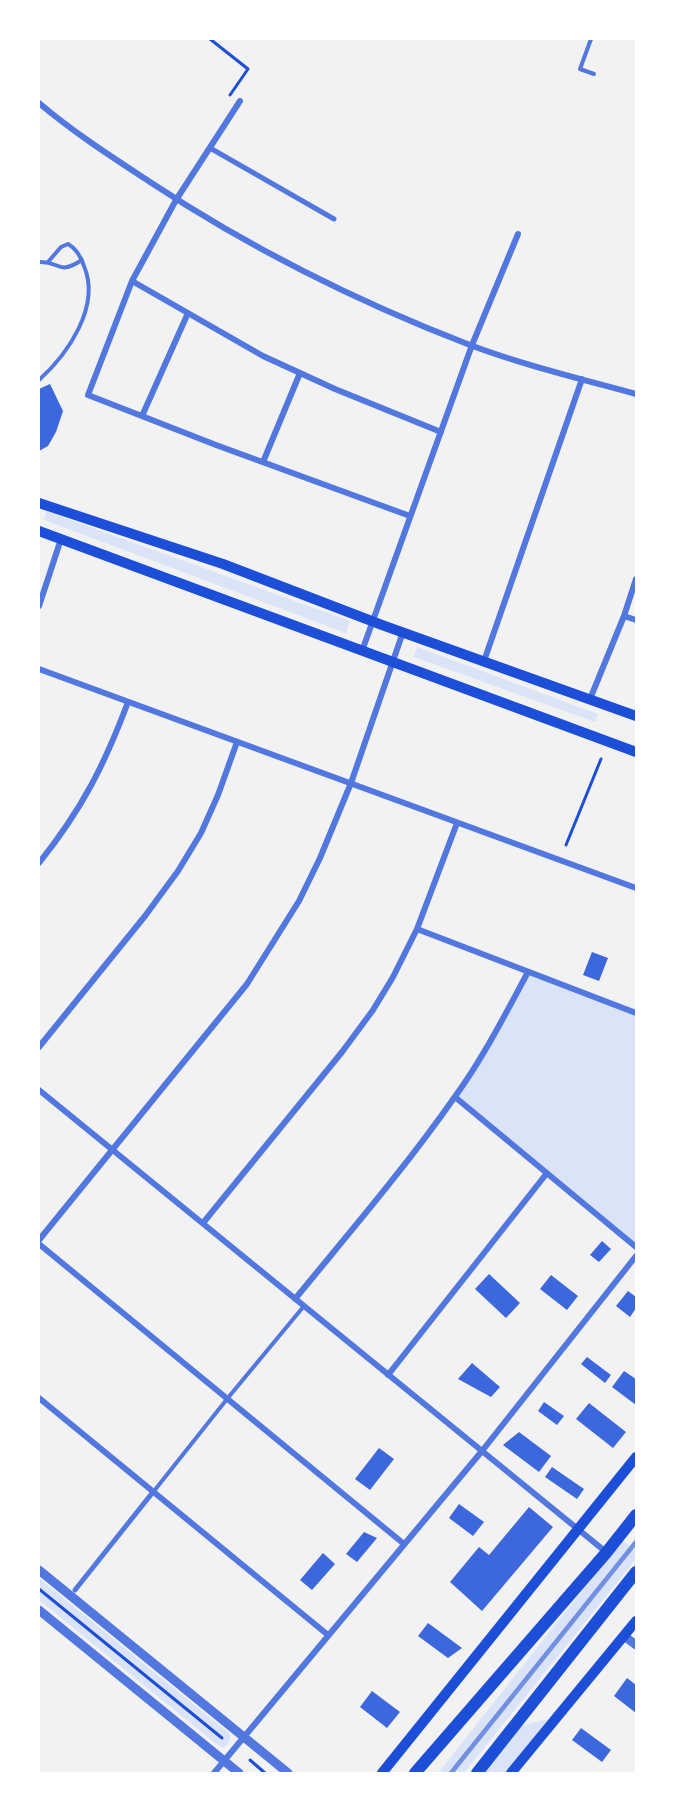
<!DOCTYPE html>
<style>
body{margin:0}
#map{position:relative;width:675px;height:1812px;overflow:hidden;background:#f2f2f2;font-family:"DM Sans",sans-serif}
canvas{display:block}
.frame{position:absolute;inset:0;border:40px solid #fff;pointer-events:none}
</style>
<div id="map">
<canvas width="675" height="1812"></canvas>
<div class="frame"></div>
</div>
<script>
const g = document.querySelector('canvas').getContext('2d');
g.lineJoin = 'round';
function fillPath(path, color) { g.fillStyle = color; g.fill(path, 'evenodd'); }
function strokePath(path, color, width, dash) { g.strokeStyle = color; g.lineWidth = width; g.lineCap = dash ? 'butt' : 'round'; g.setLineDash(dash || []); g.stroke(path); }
fillPath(new Path2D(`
 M46 511 350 621 346 633 44 520Z
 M417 647 598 714 595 722 414 657Z
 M528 972 636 1013V1247L455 1097Z
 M622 1540 636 1551V1559L464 1773H438Z
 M39 1578 230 1734V1741L225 1747H221L215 1743 39 1600Z
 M548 1719 505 1773H484L520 1726Z`), '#dbe4f7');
fillPath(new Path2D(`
 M50 384 63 411 56 432 48 446 39 451V389Z
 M592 952 608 958 599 981 583 975Z
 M602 1241 611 1249 599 1262 590 1255Z
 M489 1274 520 1303 506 1318 475 1289Z
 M551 1275 578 1296 567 1310 540 1289Z
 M628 1291 636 1297V1308L630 1317 616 1306Z
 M587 1357 611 1375 605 1383 581 1364Z
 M472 1363 500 1387 491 1397 458 1379Z
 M624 1371 636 1379V1405L612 1387Z
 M544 1402 564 1416 557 1425 538 1411Z
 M589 1403 626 1432 613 1448 576 1419Z
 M519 1432 551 1456 539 1472 503 1445Z
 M379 1448 394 1459 370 1490 355 1479Z
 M552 1467 584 1489 577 1499 545 1477Z
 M459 1504 484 1522 473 1536 449 1518Z
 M529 1507 553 1527 482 1611 450 1582 479 1547 489 1555Z
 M364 1532 377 1538 357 1562 346 1554Z
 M323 1553 335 1564 312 1590 300 1580Z
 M428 1623 462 1648 448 1658 418 1636Z
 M627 1678 636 1685V1713L614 1696Z
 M372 1691 400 1712 387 1728 360 1707Z
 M581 1728 611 1750 602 1762 572 1740Z`), '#3d67dc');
strokePath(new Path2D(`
 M210 39 248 69 230 95
 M566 845 601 759
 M39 1589 222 1738
 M250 1760 265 1773`), '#1d4ed8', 3);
strokePath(new Path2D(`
 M591 39 580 69 594 74
 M39 262C61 261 57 276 82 260
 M39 380C68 354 101 306 84 266 81 257 77 249 68 244L61 247 48 262
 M154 1491 227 1399 304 1306`), '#5277de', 4);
strokePath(new Path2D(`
 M210 148 334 219
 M75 1590 153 1492`), '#5277de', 5);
strokePath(new Path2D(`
 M240 101 176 200 132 281 88 395 216 445 410 516
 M39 103C73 132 112 157 150 182 250 248 358 302 470 345 523 365 581 379 636 394
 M132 281 263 356 335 389 441 432
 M142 416 188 313
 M263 462 300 373
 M39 606 61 539
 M624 616 636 620
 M362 651 472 345 518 234
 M484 661 582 379
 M39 669 636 888
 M590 699 624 616 636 579
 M39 863C82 809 104 766 128 702
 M417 929 636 1013
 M39 1047 145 916 178 871 201 833 218 795 237 742
 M39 1090 606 1552
 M455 1097 636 1247
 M203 1223 342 1052 373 1010 393 977 417 929 457 823
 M39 1240 247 984 299 901 320 858 351 783 403 632
 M39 1244 404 1544
 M295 1299C349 1233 405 1168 454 1098 483 1058 505 1015 528 972
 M388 1375 547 1173
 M39 1398 328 1635
 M214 1773 482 1451 636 1256`), '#5277de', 6);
strokePath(new Path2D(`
 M39 1570 288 1773
 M39 1610 239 1773
 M624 1636 636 1645`), '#5277de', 9);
strokePath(new Path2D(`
 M39 503 223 564 382 625 636 716
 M39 531 636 752
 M382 1773 636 1457
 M511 1773 636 1621`), '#1d4ed8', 10);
strokePath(new Path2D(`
 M415 1773 606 1553 636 1515
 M477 1773 636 1572`), '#1d4ed8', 12);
strokePath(new Path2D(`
 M451 1773 636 1542`), '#7290e2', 4.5);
</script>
